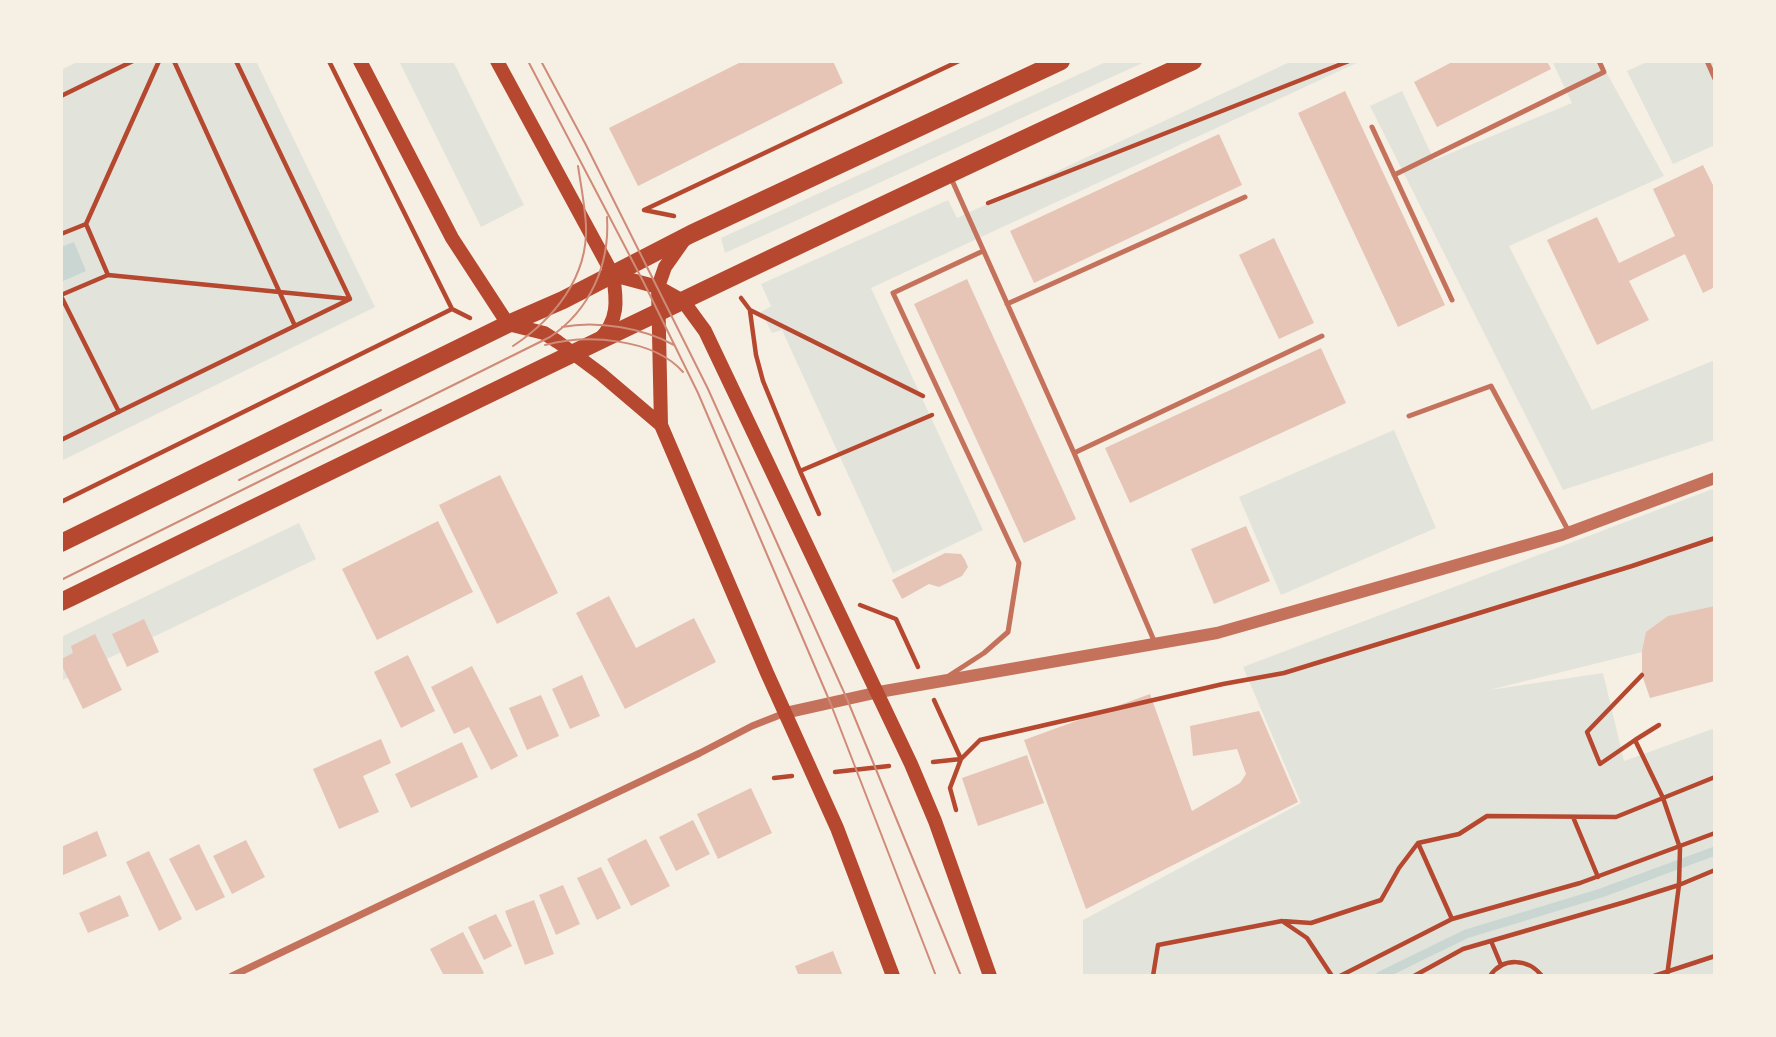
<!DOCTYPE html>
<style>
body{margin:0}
#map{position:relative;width:1776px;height:1037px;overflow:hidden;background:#f6efe4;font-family:Barlow,sans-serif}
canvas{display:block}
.frame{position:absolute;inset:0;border:63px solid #f6efe4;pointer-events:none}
</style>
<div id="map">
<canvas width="1776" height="1037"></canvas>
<div class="frame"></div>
</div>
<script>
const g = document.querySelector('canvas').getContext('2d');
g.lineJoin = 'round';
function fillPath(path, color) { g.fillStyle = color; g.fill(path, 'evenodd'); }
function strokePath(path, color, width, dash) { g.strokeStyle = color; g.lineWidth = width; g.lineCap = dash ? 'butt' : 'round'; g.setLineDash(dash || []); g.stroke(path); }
fillPath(new Path2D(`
 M79 61H256L375 307 61 461V70Z
 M399 61H453L524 205 481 227Z
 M1108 61H1147L725 253 721 238Z
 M1292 61H1361L871 288 983 530 893 573 782 330 772 333 761 312 771 306 761 284 948 200 957 218Z
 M1552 61H1600L1664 176 1509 246 1592 410 1715 360V440L1563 490 1370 106 1402 91 1434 160 1572 103Z
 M1649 61H1715V145L1673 164 1627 71Z
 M1394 430 1436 528 1281 595 1239 497Z
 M1715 488V634L1489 690 1603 673 1624 761 1715 728V976H1083V920L1301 803 1243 667Z
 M299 523 316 559 61 681V637Z`), '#e2e4dc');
fillPath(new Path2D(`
 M74 242 86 271 61 282V247Z`), '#c9d6d2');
strokePath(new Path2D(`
 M1380 976 1466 934 1601 893 1715 851`), '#c9d6d2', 9);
fillPath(new Path2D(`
 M743 61H833L843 83 638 186 609 128Z
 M1454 61H1547L1551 69 1437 127 1414 82Z
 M1345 91 1445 305 1398 327 1298 113Z
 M1219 134 1242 185 1034 283 1010 231Z
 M1703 165 1715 189V287L1703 293 1685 254 1629 281 1649 320 1597 345 1547 240 1597 217 1619 263 1675 236 1653 189Z
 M1274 238 1314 323 1279 339 1239 255Z
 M967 279 1076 519 1024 543 914 304Z
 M1321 348 1346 403 1130 503 1105 448Z
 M500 475 558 593 497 624 439 505Z
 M438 521 473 592 377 640 342 569Z
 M1246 526 1270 581 1214 604 1191 549Z
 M945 553 961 554 965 560 968 567 962 576 939 587 929 584 902 599 892 580Z
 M609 596 636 648 694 618 716 662 625 709 576 613Z
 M1715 606V681L1650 698 1642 675V651L1646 632 1668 616Z
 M144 619 159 652 127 667 112 634Z
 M95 634 122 690 83 709 61 664V659L73 653 71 646Z
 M408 655 435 711 401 728 374 672Z
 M472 666 518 756 491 770 469 727 454 734 431 687Z
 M582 675 600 716 570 729 552 689Z
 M1150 694 1192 811 1240 783 1246 774 1237 749 1193 756 1190 726 1259 711 1298 802 1086 909 1024 740Z
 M541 695 559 736 527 750 509 708Z
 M381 739 391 763 363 776 379 812 339 829 313 769Z
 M462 742 478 777 411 808 395 774Z
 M1027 755 1044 803 978 826 962 778Z
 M751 788 772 833 718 859 697 814Z
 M693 820 710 854 676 871 659 837Z
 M97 831 107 856 61 876V847Z
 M646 839 670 886 631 906 607 859Z
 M246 840 265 877 232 894 213 856Z
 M199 844 225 897 196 911 169 859Z
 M149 851 182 919 159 931 126 862Z
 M601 867 621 908 597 920 577 878Z
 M563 885 580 924 556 935 539 895Z
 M120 895 129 916 88 933 79 913Z
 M534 900 554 954 525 965 505 911Z
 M496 914 512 946 484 960 468 927Z
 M463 932 484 973 479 976H444L430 949Z
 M833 951 843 976H799L795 966Z`), '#e6c5b7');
strokePath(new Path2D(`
 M174 61 295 326
 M329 61 452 309 470 318
 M61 96 133 61
 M988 203 1349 61
 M644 210 674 216
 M644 210 959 61
 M61 234 86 224 159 61
 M108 275 350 299
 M61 295 108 275 86 224
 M61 296 119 412
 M741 298 750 310 923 396
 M750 311 756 355 763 381 800 471
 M61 440 350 299 236 61
 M61 502 452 309
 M819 514 800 471 932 415
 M860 605 896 619 918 667
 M1642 675 1587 732 1600 764 1635 740 1663 798 1680 848 1679 885 1667 976
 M1635 740 1659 725
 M933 762 961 759 934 700
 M835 772 889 766
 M774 778 792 776
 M956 810 950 788 961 759 980 740 1223 684 1284 673 1632 566 1715 538
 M1573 817 1598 877
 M1418 843 1452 919
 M1491 941 1501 965
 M1153 976 1158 945 1282 921
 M1332 976 1307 938 1282 921 1311 923 1381 900 1399 868 1418 843 1459 834 1487 816 1616 817 1715 777
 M1340 976 1452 919 1580 883 1715 833
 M1414 976 1463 949 1625 902 1679 885 1715 870
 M1490 976C1503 957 1528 958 1542 976
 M1654 976 1715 956`), '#b5482f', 4.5);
strokePath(new Path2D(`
 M1707 61 1715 79
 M1372 127 1452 300
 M1394 175 1604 72 1599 61
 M951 178 1074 453
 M1007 304 1245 197
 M1409 416 1491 386 1569 532
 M1155 643 1074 453 1322 336
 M950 675 984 653 1008 632 1019 563 893 293 983 251`), '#c5725c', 5);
strokePath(new Path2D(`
 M232 976 700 753 752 726 785 713`), '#c5725c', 7);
strokePath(new Path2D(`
 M785 713 879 692 1217 633 1562 535 1715 478`), '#c5725c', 12);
strokePath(new Path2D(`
 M360 61 452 238 508 324 544 333 558 342 601 374 661 425 767 673 837 828 893 976
 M497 61 613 275C617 300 619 321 599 340
 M613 275 658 287 683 301 705 331 911 764 935 821 990 976
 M661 425 658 287 665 267 684 240`), '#b5482f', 14);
strokePath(new Path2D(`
 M61 543 508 324 563 300 691 234 1061 61
 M61 602C437 419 813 235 1193 61`), '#b5482f', 18);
strokePath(new Path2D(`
 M528 61 644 283 698 393 830 702 936 976
 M541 61 586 145 708 389 847 699 961 976
 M562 327C597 320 643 328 674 345
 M545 345C587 334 653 338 683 372
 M513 346C554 319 588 277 586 226 585 206 581 186 578 166
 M239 480 381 410
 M61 580 550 337C590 310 610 265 607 217`), '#cf8b77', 2);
</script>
